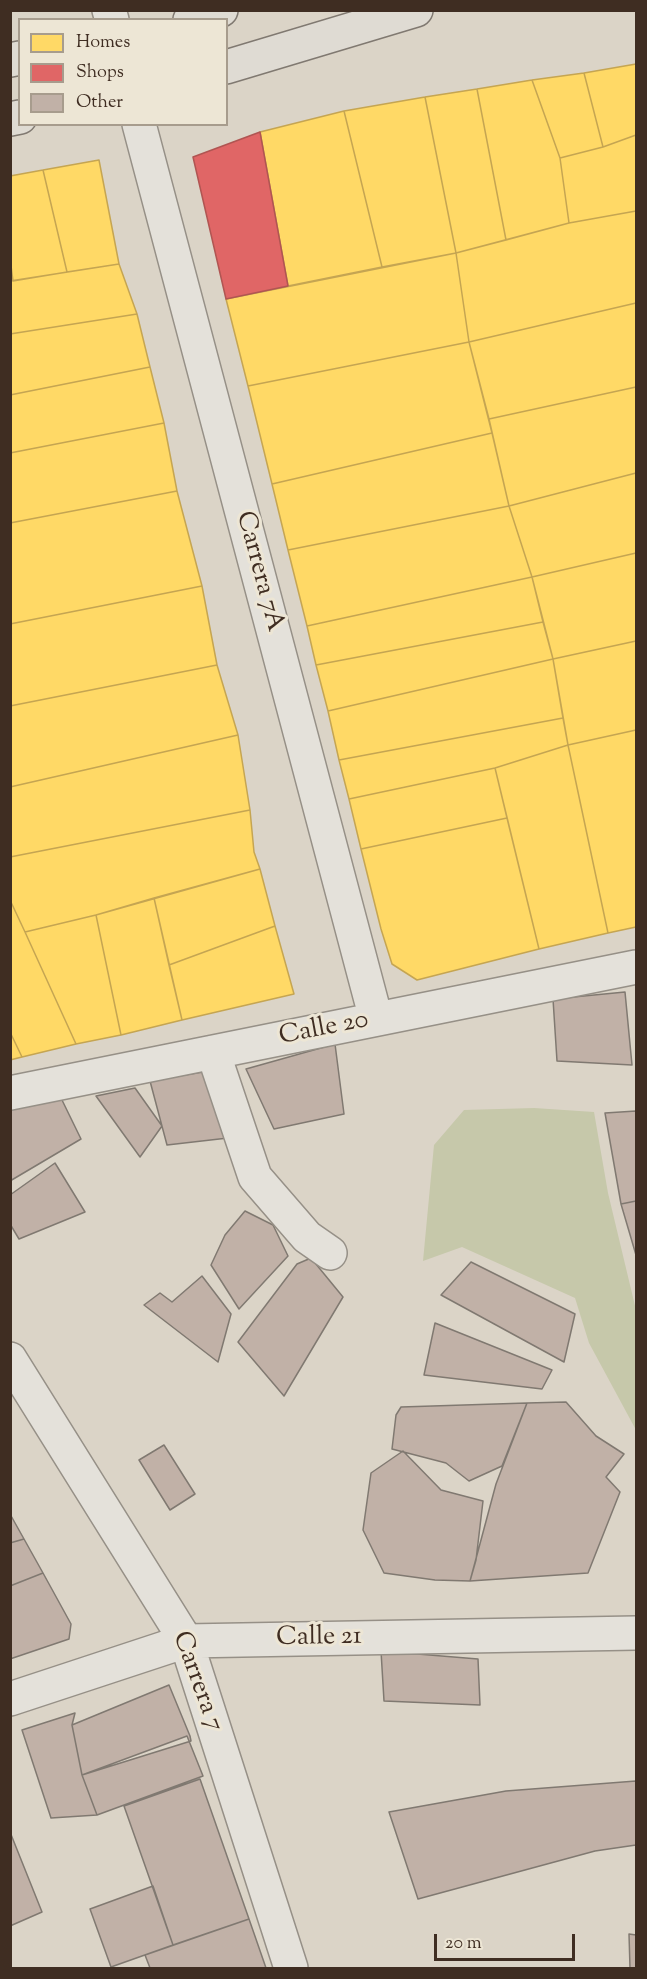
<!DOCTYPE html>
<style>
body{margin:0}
#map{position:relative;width:647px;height:1979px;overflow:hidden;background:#dbd4c7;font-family:"Sorts Mill Goudy",serif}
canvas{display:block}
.frame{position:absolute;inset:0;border:12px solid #3f2d22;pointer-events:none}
.legend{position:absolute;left:18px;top:18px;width:210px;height:108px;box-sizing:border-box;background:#ede6d5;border:2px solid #a79c8d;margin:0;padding:8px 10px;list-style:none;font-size:18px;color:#3f2d22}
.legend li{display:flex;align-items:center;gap:12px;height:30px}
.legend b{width:30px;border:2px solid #a79c8d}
.scale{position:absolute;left:434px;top:1934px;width:141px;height:27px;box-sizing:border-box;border:3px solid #3f2d22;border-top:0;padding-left:8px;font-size:18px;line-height:21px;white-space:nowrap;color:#3f2d22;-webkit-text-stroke:4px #ede6d5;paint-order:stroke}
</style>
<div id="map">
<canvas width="647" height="1979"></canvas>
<div class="frame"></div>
<ul class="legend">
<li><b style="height:16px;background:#ffd966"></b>Homes</li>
<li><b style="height:16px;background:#e06666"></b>Shops</li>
<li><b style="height:16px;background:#c1b1a7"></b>Other</li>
</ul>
<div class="scale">20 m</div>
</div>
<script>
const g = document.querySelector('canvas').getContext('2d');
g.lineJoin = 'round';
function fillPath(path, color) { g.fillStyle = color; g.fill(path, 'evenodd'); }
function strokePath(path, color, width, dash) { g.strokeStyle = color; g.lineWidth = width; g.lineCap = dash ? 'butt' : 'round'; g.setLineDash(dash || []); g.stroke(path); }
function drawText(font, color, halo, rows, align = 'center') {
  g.font = font + ' "Sorts Mill Goudy",serif'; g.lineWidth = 6; g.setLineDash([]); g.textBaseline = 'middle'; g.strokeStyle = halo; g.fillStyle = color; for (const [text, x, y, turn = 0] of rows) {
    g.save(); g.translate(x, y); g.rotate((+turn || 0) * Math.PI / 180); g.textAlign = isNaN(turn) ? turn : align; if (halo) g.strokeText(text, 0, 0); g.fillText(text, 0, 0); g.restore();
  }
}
fillPath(new Path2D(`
 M534 1108 594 1112 608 1193 636 1310V1430L589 1343 575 1298 462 1247 423 1261 434 1145 464 1110Z`), '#c6c8aa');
const homes = new Path2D(`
 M636 64V135L603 147 584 73Z
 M584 73 603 147 560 158 532 80Z
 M532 80 560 158 569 223 506 240 477 89Z
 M477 89 506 240 456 253 425 97Z
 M425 97 456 253 382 267 344 111Z
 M344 111 382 267 288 286 260 132Z
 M636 135V211L569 223 560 158 603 147Z
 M99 160 119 264 67 272 43 170Z
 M43 170 67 272 13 281 10 258V176Z
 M636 211V303L469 342 456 253 569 223Z
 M456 253 469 342 248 386 226 299Z
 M119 264 137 314 10 334V281Z
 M636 303V387L489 419 469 342Z
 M137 314 150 367 10 395V334Z
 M469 342 492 433 272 484 248 386Z
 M150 367 164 423 10 453V395Z
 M636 387V473L509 506 489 419Z
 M164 423 177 491 10 523V453Z
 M492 433 509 506 288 550 272 484Z
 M636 473V553L532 577 509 506Z
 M177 491 202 586 10 624V523Z
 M509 506 532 577 307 626 288 550Z
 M636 553V641L553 659 532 577Z
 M532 577 543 622 316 665 307 626Z
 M202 586 217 665 10 706V624Z
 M543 622 553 659 328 711 316 665Z
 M636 641V730L568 745 553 659Z
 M553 659 563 718 339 760 328 711Z
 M217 665 238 735 10 787V706Z
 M563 718 568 745 495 768 349 799 339 760Z
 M636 730V927L608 933 568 745Z
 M238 735 250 810 10 857V787Z
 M568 745 608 933 539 949 495 768Z
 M495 768 507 818 361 849 349 799Z
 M250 810 254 852 260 869 96 915 25 932 10 900V857Z
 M507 818 539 949 417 980 392 964 381 929 361 849Z
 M260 869 275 926 169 965 154 898Z
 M154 898 182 1020 121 1035 96 915Z
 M10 900 25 932 76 1044 22 1057 10 1032Z
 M96 915 121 1035 76 1044 25 932Z
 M275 926 294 994 182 1020 169 965Z
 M10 1032 22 1057 10 1060Z`);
fillPath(homes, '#ffd966');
strokePath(homes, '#c5a552', 1.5);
const shops = new Path2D(`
 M260 132 288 286 226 299 193 157Z`);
fillPath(shops, '#e06666');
strokePath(shops, '#b05552', 1.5);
const building = new Path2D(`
 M625 992 632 1065 557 1061 553 999Z
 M335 1044 344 1114 274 1129 246 1069Z
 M208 1071 228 1138 167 1145 150 1081Z
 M135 1088 162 1126 140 1157 96 1096Z
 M61 1098 81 1139 10 1181V1109Z
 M636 1111V1201L621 1204 605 1113Z
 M55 1163 85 1212 19 1239 10 1224V1195Z
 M636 1201V1255L621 1204Z
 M245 1211 273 1225 288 1256 239 1309 211 1265 225 1235Z
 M311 1258 343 1297 284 1396 238 1342 297 1264Z
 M471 1262 575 1314 564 1362 441 1295Z
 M202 1276 231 1314 218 1362 144 1305 160 1293 172 1302Z
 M435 1323 552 1370 542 1389 424 1375Z
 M566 1402 596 1436 624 1454 606 1477 620 1492 588 1573 470 1581 496 1484 527 1403Z
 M527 1403 502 1466 469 1481 446 1463 392 1449 396 1415 401 1407Z
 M164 1445 195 1494 170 1510 139 1460Z
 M403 1451 441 1490 483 1501 476 1560 470 1581 435 1580 384 1573 363 1530 371 1473Z
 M10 1514 24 1539 10 1543Z
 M24 1539 43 1573 10 1586V1543Z
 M43 1573 71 1624 69 1639 10 1659V1586Z
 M381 1651 478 1659 480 1705 384 1701Z
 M169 1685 190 1736 191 1741 82 1775 72 1725Z
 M75 1713 72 1725 82 1775 97 1815 51 1818 22 1730Z
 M187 1736 203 1776 97 1815 82 1775Z
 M200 1779 249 1919 173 1945 124 1806Z
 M636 1781V1845L595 1851 418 1899 389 1812 506 1791Z
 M10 1832 42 1912 10 1926Z
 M153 1886 173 1945 111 1967 90 1909Z
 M249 1919 266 1968H150L145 1955Z
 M629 1934 636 1935V1968H630Z`);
fillPath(building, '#c1b1a7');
strokePath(building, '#807971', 1.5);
const street = new Path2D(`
 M109 10 112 20
 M139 124 376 1019
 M213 1052 255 1177 307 1237 330 1253
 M10 1093 636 967
 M10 1359 186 1641 291 1968
 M10 1699 186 1641 636 1633`);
const primary = new Path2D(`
 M190 20 221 10
 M10 60 20 58
 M226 67 416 10
 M10 119 20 117`);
strokePath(street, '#969087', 36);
strokePath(primary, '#807971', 36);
strokePath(street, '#e4e1da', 33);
strokePath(primary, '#dfdbd3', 33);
drawText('26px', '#3f2d22', '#ede6d5', [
 ["Carrera 7A",258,572,75],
 ["Calle 20",324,1030,-11],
 ["Calle 21",319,1639,-1],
 ["Carrera 7",196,1682,70]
]);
</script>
